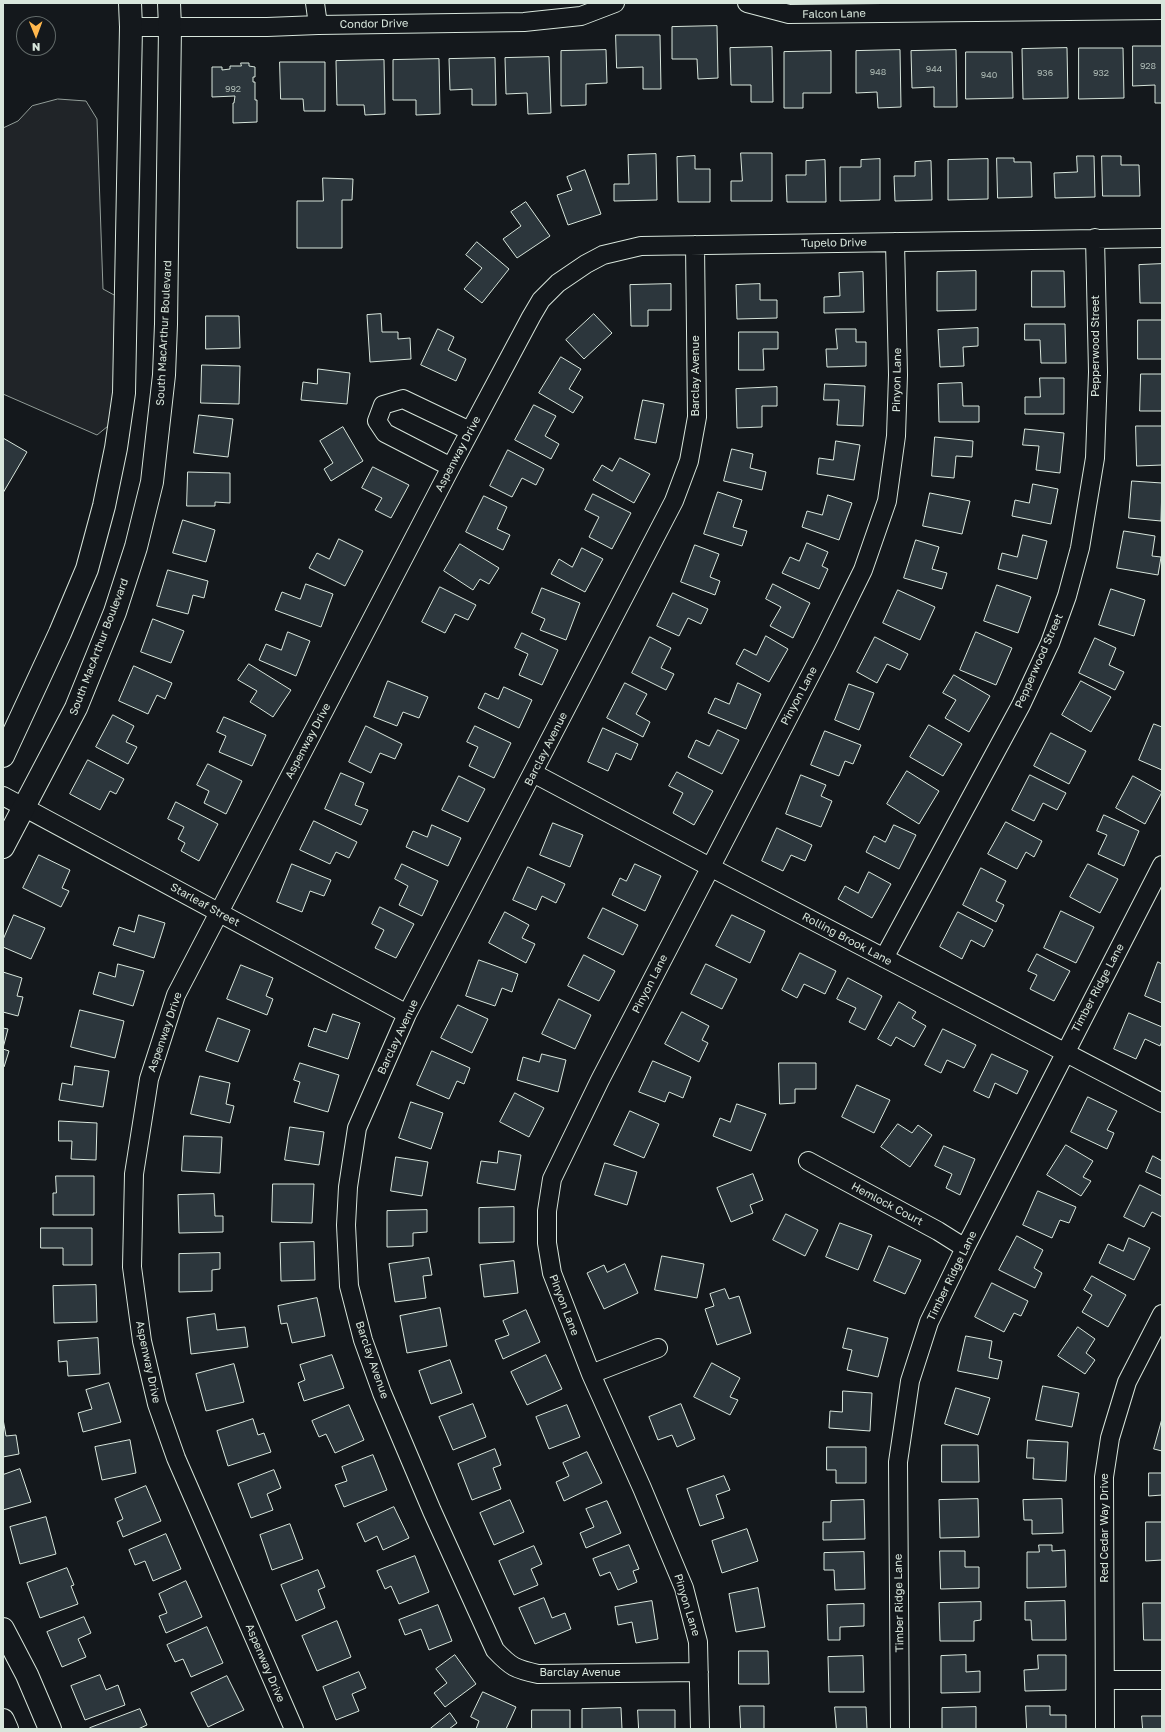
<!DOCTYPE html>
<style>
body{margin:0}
#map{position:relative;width:1165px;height:1732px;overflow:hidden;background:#14181c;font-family:"Golos Text",sans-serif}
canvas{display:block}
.frame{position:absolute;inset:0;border:4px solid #d8e6dc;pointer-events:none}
.north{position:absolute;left:16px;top:16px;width:40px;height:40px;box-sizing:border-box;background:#14181c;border:1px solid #626a69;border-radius:50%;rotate:179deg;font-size:11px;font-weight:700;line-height:16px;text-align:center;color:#d8e6dc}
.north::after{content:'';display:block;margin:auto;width:14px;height:18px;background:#ffb74d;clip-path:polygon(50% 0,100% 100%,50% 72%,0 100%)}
</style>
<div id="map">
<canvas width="1165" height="1732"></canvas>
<div class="frame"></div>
<div class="north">N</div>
</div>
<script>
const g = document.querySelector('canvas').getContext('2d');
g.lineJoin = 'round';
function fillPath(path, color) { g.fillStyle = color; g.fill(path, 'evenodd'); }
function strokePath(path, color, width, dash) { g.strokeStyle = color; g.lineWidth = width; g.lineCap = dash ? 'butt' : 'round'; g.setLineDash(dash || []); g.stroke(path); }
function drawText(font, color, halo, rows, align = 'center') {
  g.font = font + ' "Golos Text",sans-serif'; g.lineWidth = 3; g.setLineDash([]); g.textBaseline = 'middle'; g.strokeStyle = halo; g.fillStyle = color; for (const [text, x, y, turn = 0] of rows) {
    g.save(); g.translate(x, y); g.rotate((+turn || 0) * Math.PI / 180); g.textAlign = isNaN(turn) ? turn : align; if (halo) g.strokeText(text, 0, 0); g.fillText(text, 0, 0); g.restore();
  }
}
const green = new Path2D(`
 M58 99 86 101 97 119 103 289 116 296 113 422 97 435 3 394V128L18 121 32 106Z`);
fillPath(green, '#202428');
strokePath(green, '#939e99', 1);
const building = new Path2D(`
 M717 26 718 78 698 79 697 59H672V27Z
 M616 35H660L661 89H643V67L617 68Z
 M1133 46H1162V103H1155V85L1133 86Z
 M772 47 773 102H751V85H731L730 48Z
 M1067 48 1068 98 1023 99 1022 49Z
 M1079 48H1123L1124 98 1079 99Z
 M606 50 607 83 586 84V105L561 106V51Z
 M900 50 901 107 878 108 877 92 856 93V51Z
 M956 50 957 107H934V87L912 88 911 51Z
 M831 51V93H803V108H784V52Z
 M966 52H1012L1013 98 966 99Z
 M549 57 551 113 528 114 527 93 506 94 505 58Z
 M495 58 496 105H472V89L450 90 449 59Z
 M439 59 440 114 416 115V100H393V60Z
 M384 60 385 114 365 115 364 105H337L336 61Z
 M280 62H325V111H304L303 99H281Z
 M241 63H249V66L255 67V77H253V82H255V100H257V122L233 123V103H234L235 96 212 97V67H222V70L230 69V66H241Z
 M741 153H772V201H731V181H742Z
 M656 154 657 200 614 201V184H629L628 155Z
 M695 156V169H710V202H678L677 157Z
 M1077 156H1094L1095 197 1055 198 1054 173 1077 172Z
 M1102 156H1121V165H1139L1140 196H1103Z
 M997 158H1014V162H1031L1032 197 998 198Z
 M880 159V200L840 201V167H861V160Z
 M988 159V199L948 200V160Z
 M825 160 826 202H787L786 175H806V161Z
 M931 161 932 200 895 201 894 176H915V162Z
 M585 170 601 214 568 225 557 195 572 190 567 177Z
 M323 178 353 179 352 200H342V248H297V201H323Z
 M526 202 550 236 517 258 503 239 521 226 511 212Z
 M477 242 509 269 482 303 464 289 482 268 466 255Z
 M1162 264V303H1140L1139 265Z
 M976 271V310L937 311V272Z
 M1032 271H1064L1065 307H1032Z
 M863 272 864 312 824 313V297L840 296 839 273Z
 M671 284V310H648V326H631L630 285Z
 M760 284V300H777V318L737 319 736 285Z
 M381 314 382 332H398V339L410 338 411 359 370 362 367 315Z
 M594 314 612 333 584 359 566 340Z
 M206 316H239L240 348 206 349Z
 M1138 320H1162V359H1138Z
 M1025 324H1065L1066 363H1041L1040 340H1025Z
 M978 328V346L963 347 964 366 940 367 938 330Z
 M438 329 454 337 448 350 466 359 456 381 421 365Z
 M836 329H856V342H866V366L827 367 826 349H837Z
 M739 332H778V349H763L764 370H739Z
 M561 357 581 369 569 389 583 397 573 413 539 393Z
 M202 365 240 366 239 404 201 403Z
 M318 369 350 373 347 404 301 400 303 382 317 384Z
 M1141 374H1162V411H1140Z
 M1040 378H1064V414H1025V397H1040Z
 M962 383 963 406H979V422H939L938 384Z
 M825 384 865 386 863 426 837 425 839 400H824Z
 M777 387V406H762V427L737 428 736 389Z
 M643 400 664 404 656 443 635 439Z
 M534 405 556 416 545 436 559 444 551 459 515 440Z
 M199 415 233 419 228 457 194 453Z
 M1136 426H1162V465L1137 466Z
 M343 427 363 461 331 481 324 469 333 463 320 441Z
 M1025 429 1064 433 1060 473 1036 470 1039 446 1023 445Z
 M935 437 973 441 972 457 956 456 954 478 932 476Z
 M3 438 27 452 3 493Z
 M836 441 860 445 854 480 817 474 819 458 833 460Z
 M732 449 753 454 750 468 766 472 762 490 724 481Z
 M508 450 544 469 536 485 522 478 512 497 490 486Z
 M620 458 650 474 634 503 593 480 602 465 612 471Z
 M373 467 409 485 391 518 375 510 382 498 362 488Z
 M188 472 230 473V503L215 502V506H187Z
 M1132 481 1162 483 1161 521 1129 518Z
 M1033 484 1058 489 1051 524 1012 516 1015 500 1029 503Z
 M718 492 742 500 733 527 747 531 742 546 704 534Z
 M930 493 970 501 962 534 923 526Z
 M593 494 631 513 612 549 589 537 599 517 585 510Z
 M828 495 852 503 839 540 802 527 807 511 822 515Z
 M484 496 507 507 497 529 510 535 503 550 466 532Z
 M183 520 215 530 206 562 173 553Z
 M1124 531 1155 536 1152 556 1161 557 1158 575 1117 568Z
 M1023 535 1047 541 1037 579 998 569 1002 553 1017 557Z
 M339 539 363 551 345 586 309 568 317 553 329 559Z
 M916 540 939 547 932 569 947 573 942 589 904 578Z
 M807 543 828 552 822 566 828 569 819 589 782 573 790 557 799 561Z
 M460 544 499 568 489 584 480 579 473 590 444 571Z
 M695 545 719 554 710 577 720 581 715 595 681 582Z
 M582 548 603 559 585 592 551 574 559 559 572 567Z
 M168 570 208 581 204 598 193 595 188 614 157 606Z
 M306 584 333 594 321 627 275 610 282 592 300 599Z
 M773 584 810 603 793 638 770 626 781 607 766 599Z
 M997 585 1031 597 1018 633 984 621Z
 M440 587 476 605 468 620 455 614 445 633 422 622Z
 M542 588 580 603 566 640 540 630 545 619 532 613Z
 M1111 589 1145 600 1134 636 1099 625Z
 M898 590 935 607 920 640 883 623Z
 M673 593 708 609 701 624 688 618 679 636 657 626Z
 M153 619 184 631 171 663 141 652Z
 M288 632 310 641 296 676 259 660 266 644 281 650Z
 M976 632 1012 648 996 685 960 670Z
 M522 633 558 650 542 685 519 675 528 654 515 648Z
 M766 636 788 649 769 682 736 664 744 649 756 655Z
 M650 637 671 648 661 668 674 674 666 690 632 673Z
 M875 637 908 654 900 670 887 664 877 683 857 672Z
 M1095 638 1116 648 1109 665 1124 672 1115 690 1079 673Z
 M249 664 291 690 273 717 250 702 257 691 238 680Z
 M134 666 172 683 165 699 157 695 148 714 119 701Z
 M954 675 990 696 969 732 945 718 956 700 943 693Z
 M388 681 428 697 419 718 403 712 397 726 374 717Z
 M1081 681 1111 697 1091 732 1062 715Z
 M625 683 647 694 636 714 650 722 643 737 607 718Z
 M738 683 761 694 746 729 708 713 715 698 729 704Z
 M849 684 874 693 859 730 835 720Z
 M504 687 532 700 519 728 478 708 485 693 498 699Z
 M113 715 134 726 126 742 137 747 128 764 96 747Z
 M224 717 266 735 252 766 219 752 226 736 217 732Z
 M1154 724 1162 727V770L1139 760Z
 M929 725 962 744 943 776 910 757Z
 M366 726 402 744 395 759 380 753 371 773 349 762Z
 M475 726 511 743 494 778 469 766 478 747 467 742Z
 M603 728 638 744 631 760 616 753 608 771 588 762Z
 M718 730 739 740 722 774 688 757 696 740 709 746Z
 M825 731 861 745 853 764 845 761 839 776 811 765Z
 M1051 733 1086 751 1069 784 1034 766Z
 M88 760 124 779 116 794 110 791 100 810 70 794Z
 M208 764 242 781 226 814 204 803 209 791 197 785Z
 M907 771 939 791 919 824 887 804Z
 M677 772 713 791 694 825 673 813 683 793 669 786Z
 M341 773 364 783 355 805 368 810 361 825 325 809Z
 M801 775 826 785 821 796 832 801 821 827 786 814Z
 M1030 775 1066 793 1057 810 1043 803 1034 821 1012 810Z
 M459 776 485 789 468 822 442 810Z
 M1133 776 1162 792 1145 824 1116 808Z
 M176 802 218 824 199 861 181 851 185 843 178 839 184 827 168 819Z
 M1104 815 1139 831 1124 866 1098 854 1107 835 1097 831Z
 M314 821 357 842 349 858 336 852 330 864 300 850Z
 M1006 822 1042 841 1034 857 1026 852 1017 869 988 854Z
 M553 823 583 835 570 867 540 855Z
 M432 825 461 838 448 866 406 847 413 831 427 837Z
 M894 825 916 835 899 869 866 852 874 836 885 842Z
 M777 828 812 845 805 861 791 855 783 871 762 861Z
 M39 855 70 870 62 888 69 891 61 907 23 888Z
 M292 864 331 880 324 896 310 891 302 912 277 902Z
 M402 864 438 881 422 916 399 905 408 886 395 879Z
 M635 864 661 876 645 911 612 895 620 878 626 881Z
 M1088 864 1118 879 1100 913 1070 897Z
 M528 867 565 884 556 903 542 896 536 910 513 900Z
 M981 868 1006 881 996 901 1004 905 996 922 963 905Z
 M869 872 891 884 872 918 838 899 845 886 858 893Z
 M380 907 414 924 396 958 375 948 384 930 372 924Z
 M603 908 638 925 623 955 588 938Z
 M1061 911 1094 927 1076 963 1044 948Z
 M505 912 529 925 522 938 535 944 526 963 489 943Z
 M958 912 993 930 984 947 971 940 962 959 940 947Z
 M14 915 45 928 31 959 3 947V940Z
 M139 915 165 923 154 958 113 945 119 927 134 932Z
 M732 915 765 931 750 963 716 946Z
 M800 953 836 971 825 994 804 984 797 998 782 990Z
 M1037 954 1070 971 1054 1001 1030 989 1037 975 1028 971Z
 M584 955 615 971 599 1001 568 986Z
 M479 960 518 974 512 992 502 988 495 1006 466 996Z
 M1158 962 1162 964V1003L1145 996Z
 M118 964 144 971 133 1006 93 994 99 972 115 977Z
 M706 964 737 979 722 1009 691 994Z
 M241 965 273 978 266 996 273 999 267 1015 227 999Z
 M3 972 22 978 17 996 23 997 18 1016 3 1012Z
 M848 978 882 996 865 1030 849 1022 856 1008 837 999Z
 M559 999 591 1015 575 1049 542 1034Z
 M899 1002 916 1012 912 1018 926 1026 914 1047 896 1037 891 1046 878 1039Z
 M458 1005 488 1019 472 1053 441 1038Z
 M80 1010 124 1021 115 1058 71 1047Z
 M682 1012 709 1026 702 1040 708 1043 699 1062 665 1044Z
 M1129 1013 1162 1027V1041L1160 1046 1145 1039 1136 1059 1114 1049Z
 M333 1014 360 1023 348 1059 308 1046 314 1028 326 1032Z
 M218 1018 250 1030 238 1062 206 1051Z
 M3 1028 8 1029 3 1048Z
 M943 1029 976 1045 964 1068 947 1060 941 1073 925 1065Z
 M3 1049 9 1051 4 1067H3Z
 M432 1051 470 1068 464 1084 457 1081 449 1099 417 1085Z
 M542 1054 566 1060 558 1092 517 1080 523 1057 539 1062Z
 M992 1054 1028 1071 1017 1094 995 1083 989 1098 974 1091Z
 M653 1061 691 1077 683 1098 669 1092 665 1102 639 1092Z
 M300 1063 339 1075 328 1112 294 1102 300 1082 294 1080Z
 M779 1063H816V1089H795V1103L780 1104Z
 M75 1066 109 1071 103 1107 59 1100 62 1083 72 1085Z
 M200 1076 230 1083 226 1104 234 1106 230 1123 191 1114Z
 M857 1085 890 1100 874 1133 842 1117Z
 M515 1093 544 1108 529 1137 500 1122Z
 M1088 1097 1117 1111 1107 1130 1114 1133 1107 1149 1071 1132Z
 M411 1102 443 1113 431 1149 399 1138Z
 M737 1104 766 1114 751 1151 713 1136 720 1118 730 1122Z
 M630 1111 659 1124 644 1158 614 1145Z
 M59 1121 97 1123 96 1160 71 1159 72 1141H59Z
 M898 1124 912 1133 918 1125 932 1135 910 1167 881 1147Z
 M290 1127 324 1132 319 1165 285 1160Z
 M184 1136 222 1137 220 1173 182 1171Z
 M1066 1145 1093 1161 1083 1177 1091 1181 1081 1196 1047 1175Z
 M944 1146 975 1159 960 1195 946 1188 952 1174 935 1166Z
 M499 1151 521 1155 515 1190 477 1183 481 1161 497 1163Z
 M1153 1156 1162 1161V1179L1146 1172Z
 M396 1157 428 1162 422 1196 391 1191Z
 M605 1163 637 1172 627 1205 595 1195Z
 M753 1174 763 1200 750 1205 753 1213 731 1222 717 1188Z
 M56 1176H94V1215H53V1193H56Z
 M273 1184H314L312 1223 272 1222Z
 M1140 1185 1162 1196V1217L1152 1212 1144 1227 1124 1217Z
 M1038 1191 1076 1207 1069 1223 1060 1220 1052 1238 1023 1225Z
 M214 1194 215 1216H223V1232L179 1233 178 1195Z
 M514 1207V1242L479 1243V1208Z
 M427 1210V1232L413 1233V1246L387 1247V1211Z
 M786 1214 818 1230 805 1256 773 1240Z
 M840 1223 872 1235 858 1270 826 1257Z
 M41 1228H92V1265H63V1248H41Z
 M1017 1236 1043 1250 1034 1268 1042 1273 1035 1288 999 1270Z
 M1129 1238 1150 1248 1134 1280 1099 1263 1108 1244 1123 1251Z
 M314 1242 315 1280 281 1281 280 1243Z
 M889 1246 921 1260 905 1294 874 1281Z
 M220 1253V1269L212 1270V1291L179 1292V1254Z
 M662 1256 704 1264 697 1298 655 1290Z
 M429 1258 432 1275 423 1276 426 1298 395 1302 389 1264Z
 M514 1261 518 1293 484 1297 480 1265Z
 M625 1264 638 1293 604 1309 587 1273 604 1265 607 1272Z
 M1092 1276 1126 1295 1108 1327 1082 1312 1092 1295 1084 1290Z
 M992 1283 1028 1301 1021 1316 1014 1313 1004 1332 975 1317Z
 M96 1285 97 1322 54 1323 53 1286Z
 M725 1289 729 1299 739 1296 751 1333 717 1345 705 1309 714 1306 710 1294Z
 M317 1298 325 1336 292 1343 287 1323 281 1324 278 1306Z
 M440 1308 447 1346 407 1353 400 1316Z
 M526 1310 540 1342 503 1359 495 1340 509 1335 503 1321Z
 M215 1314 217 1330 245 1327 248 1347 191 1354 187 1318Z
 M1078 1327 1095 1339 1086 1353 1095 1360 1085 1374 1058 1356Z
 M848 1328 888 1338 878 1377 847 1370 852 1350 843 1348Z
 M966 1336 992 1341 989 1358 1002 1361 998 1379 958 1371Z
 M98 1338 100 1374 68 1376 67 1361 59 1362 58 1341Z
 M332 1355 344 1388 304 1401 298 1383 305 1380 300 1365Z
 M546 1355 562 1389 527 1405 511 1372Z
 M450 1360 462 1393 431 1404 419 1371Z
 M712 1363 740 1378 730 1397 738 1400 730 1415 694 1397Z
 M234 1364 244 1402 206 1411 196 1374Z
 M109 1383 121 1422 83 1432 78 1413 92 1409 86 1390Z
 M1043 1386 1079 1393 1072 1427 1036 1420Z
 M956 1388 990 1398 978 1435 945 1424Z
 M843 1391 872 1393 870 1431 829 1428 830 1411 842 1412Z
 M473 1404 486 1437 453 1450 439 1417Z
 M681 1404 695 1439 677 1447 672 1435 658 1440 649 1417Z
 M349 1405 364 1440 335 1453 326 1434 319 1437 312 1421Z
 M567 1405 580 1437 549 1449 536 1417Z
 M3 1419 6 1436 16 1435 19 1454 3 1457Z
 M253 1419 258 1435 264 1433 271 1452 228 1466 217 1431Z
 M1162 1419V1451L1154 1449Z
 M130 1440 136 1473 102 1480 95 1447Z
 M1028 1440 1068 1442 1066 1481 1033 1479 1034 1458H1027Z
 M942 1445H978L979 1482H942Z
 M827 1447H866V1483H836V1470H827Z
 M495 1449 501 1465 493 1468 501 1489 472 1500 458 1464Z
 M587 1452 602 1483 564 1501 556 1482 569 1476 563 1463Z
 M373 1455 387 1490 344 1507 335 1485 347 1481 342 1467Z
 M20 1469 31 1502 3 1510V1475Z
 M274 1470 281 1488 267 1494 273 1510 251 1518 238 1484Z
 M1149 1473H1162V1495L1149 1496Z
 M724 1476 730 1490 716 1495 724 1518 700 1526 687 1489Z
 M146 1486 161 1521 123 1537 117 1522 123 1519 115 1499Z
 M978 1499 979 1537 940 1538 939 1500Z
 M1062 1499 1063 1533 1032 1534V1520H1024L1023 1500Z
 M510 1500 524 1532 494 1545 480 1513Z
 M864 1500 865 1539 823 1540V1522H831V1501Z
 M607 1501 621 1533 586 1548 580 1533 594 1527 586 1509Z
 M394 1507 409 1538 383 1550 377 1536 365 1542 357 1524Z
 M46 1517 56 1554 20 1564 10 1527Z
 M1146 1522H1162V1560L1146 1561Z
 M290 1524 303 1559 272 1570 260 1535Z
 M747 1529 758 1561 722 1573 712 1541Z
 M166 1534 181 1569 153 1581 145 1561 135 1565 129 1550Z
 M629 1545 639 1569 633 1571 637 1582 618 1590 610 1572 600 1576 593 1559Z
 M1039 1545H1052V1551L1065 1550 1066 1587 1027 1588V1552H1039Z
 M534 1546 542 1564 531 1569 538 1585 514 1595 499 1561Z
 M940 1551H965V1567H979V1588L941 1589Z
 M864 1552 865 1589 835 1590 834 1570H824V1553Z
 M415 1556 429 1592 399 1604 391 1586 385 1589 377 1571Z
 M67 1568 74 1585 71 1586 78 1604 40 1618 27 1583Z
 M318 1570 325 1587 318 1590 325 1608 296 1621 281 1585Z
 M186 1581 202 1617 166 1633 159 1616 167 1613 159 1594Z
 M758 1588 765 1627 736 1632 729 1594Z
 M544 1598 552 1618 565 1613 571 1629 535 1644 519 1608Z
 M652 1601 658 1639 636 1643 632 1622 618 1625 615 1607Z
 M1065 1601 1066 1640H1032L1031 1620H1025V1602Z
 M981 1602V1620L974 1621V1641H940L939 1603Z
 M1143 1603H1162V1640H1144Z
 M864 1604V1626L840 1627V1640H828L827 1605Z
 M438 1605 452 1641 429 1650 421 1629 405 1635 399 1620Z
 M84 1617 91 1633 78 1639 86 1657 62 1667 47 1632Z
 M337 1621 351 1657 317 1671 302 1636Z
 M207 1627 223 1663 191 1677 183 1659 175 1662 167 1645Z
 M739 1651H768L769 1684H739Z
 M455 1655 476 1684 445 1707 434 1693 447 1683 436 1669Z
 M966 1655V1672L980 1671V1692L941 1693V1656Z
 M1038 1655H1066V1690L1025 1691 1024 1670 1038 1669Z
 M863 1656 864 1692H829L828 1657Z
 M359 1672 366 1688 352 1694 359 1711 336 1720 323 1687Z
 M100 1675 106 1690 118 1685 125 1705 85 1720 71 1686Z
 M227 1676 244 1710 208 1727 191 1693Z
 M483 1692 516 1707 506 1729H476L479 1721 471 1717Z
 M740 1706H764V1729H741Z
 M1026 1706H1050V1715H1066V1729H1027Z
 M835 1707H866L867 1729H827H836Z
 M976 1707V1729H942V1708Z
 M621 1708 622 1729H582V1709Z
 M140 1709 147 1725 138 1729H91L90 1728Z
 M532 1710H570V1729H532Z
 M638 1710H675V1729H639Z
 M450 1713 457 1723 449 1729H430Z
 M1142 1716H1162V1729H1143Z`);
fillPath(building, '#2c363c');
strokePath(building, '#d8e6dc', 1);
const minor = new Path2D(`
 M315 3 318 25
 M747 3 789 14 1162 10
 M131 27H267L318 25 524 22 581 16 615 3
 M695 245 697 417 689 461 674 501 407 1014 357 1128 348 1187 346 1225 349 1286 363 1340 382 1393 432 1511 495 1650C511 1667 515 1669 538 1674L699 1672
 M451 467 385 433 377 421 383 405 403 399 470 431
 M533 773 710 867 1162 1103
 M3 796 407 1014
 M884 958 1021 705 1050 643 1067 596 1080 548 1095 458 1098 372 1095 238
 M808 1161 938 1231 965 1248
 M591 1374 658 1348
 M1105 1680H1162
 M294 1729 176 1458 157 1404 142 1341 132 1267 134 1174 149 1079 176 995 451 467 531 317 541 300 558 283 586 264 603 255 641 246 1162 238
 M700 1729 698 1642 684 1588 642 1488 591 1374 552 1273 547 1243V1211L552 1179 600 1080 826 645 863 570 887 501 896 436 898 375 895 242
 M900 1729 898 1462 910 1381 929 1322 965 1248 1162 865
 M1105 1729 1104 1477 1110 1438 1127 1382 1162 1314`);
const major = new Path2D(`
 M3 756 60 633 87 569 104 506 116 448 124 393 131 27 130 3
 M3 847 76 708 115 612 136 547 152 482 164 375 166 324 170 27 169 3
 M3 1629 27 1675 50 1729
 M3 1720 7 1729`);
strokePath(minor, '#d8e6dc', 20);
strokePath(major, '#d8e6dc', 24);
strokePath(minor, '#14181c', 18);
strokePath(major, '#14181c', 22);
drawText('9px', '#adbab4', null, [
 ["928",1148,66],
 ["944",934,69],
 ["948",878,72],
 ["936",1045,73],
 ["932",1101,73],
 ["940",989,75],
 ["992",233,89]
]);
drawText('11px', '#d8e6dc', '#14181c', [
 ["Falcon Lane",834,14,-1],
 ["Condor Drive",374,24,-1],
 ["Tupelo Drive",834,243,-1],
 ["South MacArthur Boulevard",164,333,-87],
 ["Pepperwood Street",1096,346,-90],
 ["Barclay Avenue",696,376,-90],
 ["Pinyon Lane",897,380,-89],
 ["Aspenway Drive",458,454,-62],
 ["South MacArthur Boulevard",99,647,-69],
 ["Pepperwood Street",1039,661,-66],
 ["Pinyon Lane",799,696,-62],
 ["Aspenway Drive",308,741,-62],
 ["Barclay Avenue",546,749,-63],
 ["Starleaf Street",205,905,29],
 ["Rolling Brook Lane",847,939,28],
 ["Pinyon Lane",650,984,-63],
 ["Timber Ridge Lane",1098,988,-62],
 ["Aspenway Drive",165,1032,-71],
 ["Barclay Avenue",398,1037,-65],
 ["Hemlock Court",887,1204,28],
 ["Timber Ridge Lane",952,1276,-64],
 ["Pinyon Lane",564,1305,69],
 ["Barclay Avenue",372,1360,71],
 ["Aspenway Drive",148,1362,78],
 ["Red Cedar Way Drive",1105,1528,-90],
 ["Timber Ridge Lane",899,1603,-91],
 ["Pinyon Lane",687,1605,73],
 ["Aspenway Drive",265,1663,67],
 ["Barclay Avenue",580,1673]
]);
</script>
